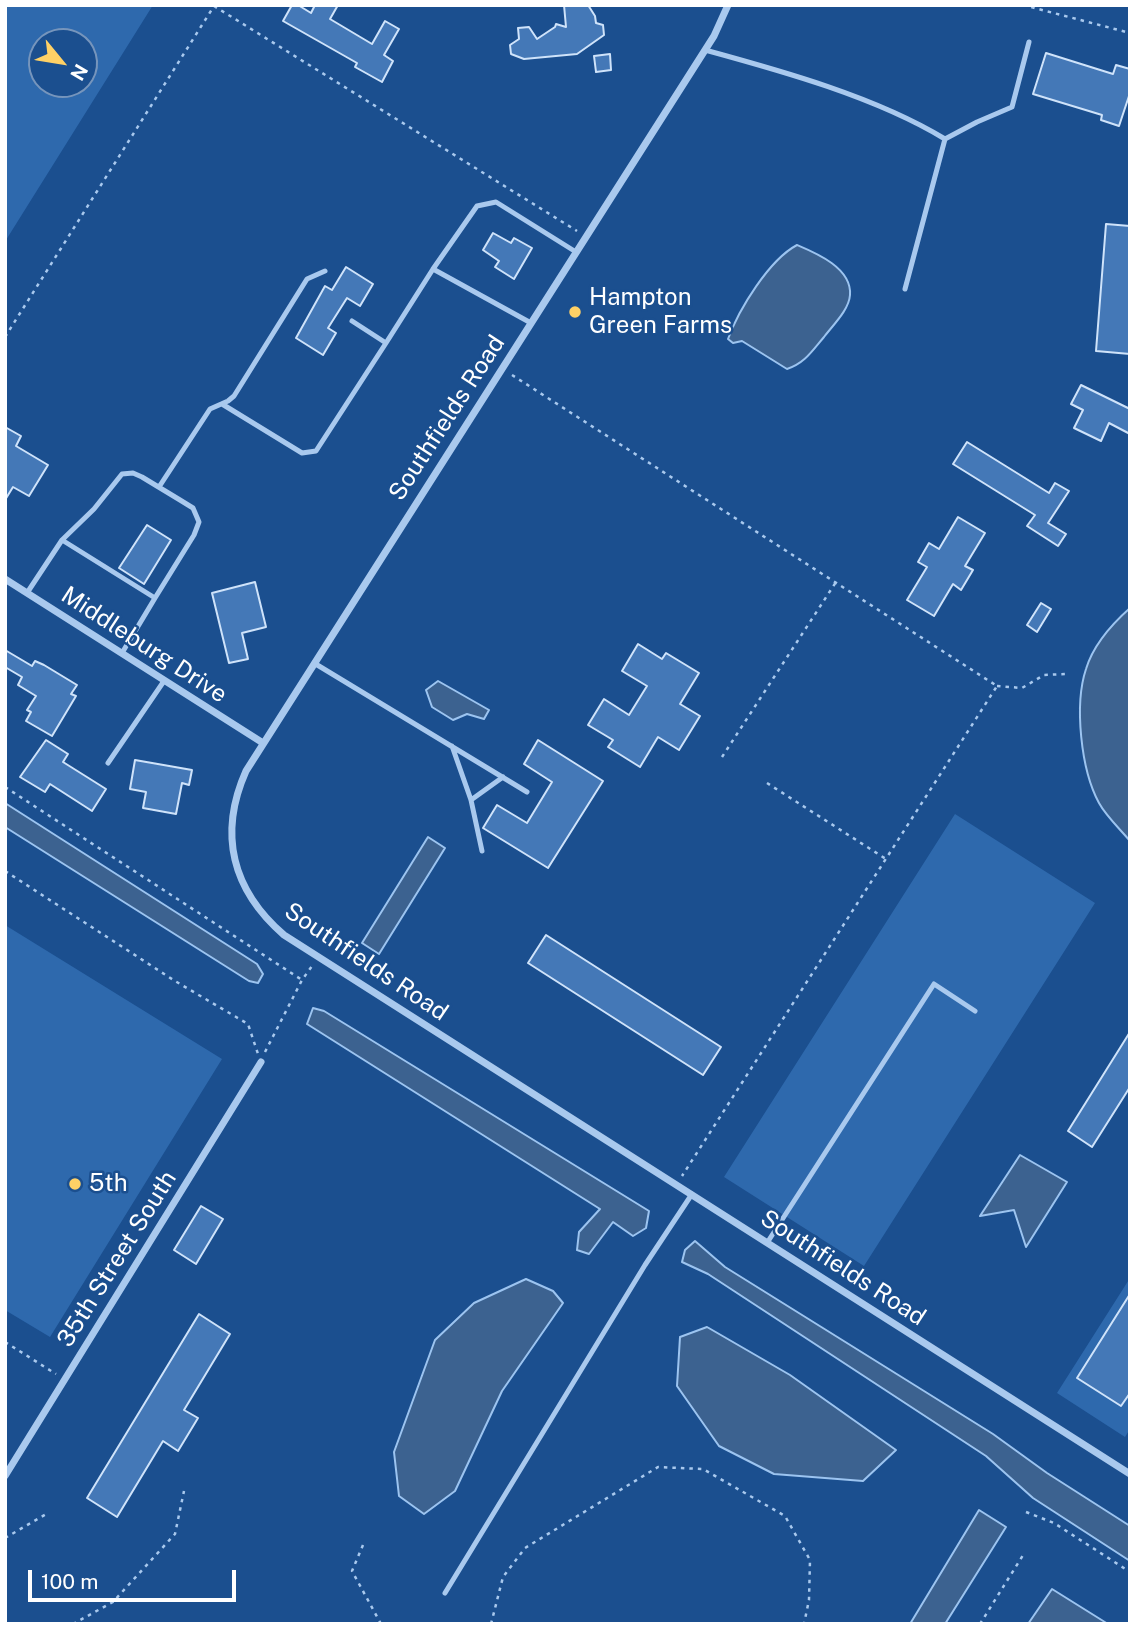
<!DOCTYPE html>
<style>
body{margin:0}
#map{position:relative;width:1135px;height:1629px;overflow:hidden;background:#1b4f8f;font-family:"Public Sans",sans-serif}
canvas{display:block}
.frame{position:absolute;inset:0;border:7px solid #fff;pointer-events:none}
.north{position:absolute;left:28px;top:28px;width:70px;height:70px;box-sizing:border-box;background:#1b4f8f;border:2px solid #7695bc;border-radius:50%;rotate:120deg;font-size:19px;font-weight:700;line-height:28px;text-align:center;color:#fff}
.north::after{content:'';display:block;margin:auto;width:24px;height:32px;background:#ffd166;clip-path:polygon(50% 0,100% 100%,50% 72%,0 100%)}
.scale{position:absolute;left:28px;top:1570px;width:208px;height:32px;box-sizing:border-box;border:4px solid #fff;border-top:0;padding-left:9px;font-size:21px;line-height:24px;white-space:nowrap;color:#fff;-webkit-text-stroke:5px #1b4f8f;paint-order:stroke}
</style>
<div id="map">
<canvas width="1135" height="1629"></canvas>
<div class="frame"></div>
<div class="north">N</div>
<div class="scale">100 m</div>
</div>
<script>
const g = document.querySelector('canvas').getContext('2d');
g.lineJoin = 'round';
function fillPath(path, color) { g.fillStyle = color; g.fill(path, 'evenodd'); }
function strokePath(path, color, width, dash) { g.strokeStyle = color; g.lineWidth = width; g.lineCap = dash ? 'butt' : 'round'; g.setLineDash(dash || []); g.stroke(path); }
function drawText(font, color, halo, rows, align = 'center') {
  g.font = font + ' "Public Sans",sans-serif'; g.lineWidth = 5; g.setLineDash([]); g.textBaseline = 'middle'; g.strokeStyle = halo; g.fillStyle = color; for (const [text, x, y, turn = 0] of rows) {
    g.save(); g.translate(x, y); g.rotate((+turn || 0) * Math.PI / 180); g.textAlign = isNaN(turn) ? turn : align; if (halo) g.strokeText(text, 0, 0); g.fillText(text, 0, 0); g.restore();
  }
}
fillPath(new Path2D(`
 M5 5H153L6 240H5ZM42 42H84V84H42Z
 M955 814 1095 903 864 1266 724 1177Z
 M5 925 222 1059 50 1337 5 1310Z
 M1130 1278V1429L1125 1437 1057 1393Z`), '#2e69ad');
const water = new Path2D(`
 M797 245C816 253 852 268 850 295 849 310 833 325 824 337 812 351 805 363 787 369L742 341 733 343 728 339C739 309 769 260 797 245Z
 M1130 608V841C1120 829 1106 816 1099 803 1081 770 1074 705 1086 669 1093 646 1112 624 1130 608Z
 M438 681 489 710 484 719 467 714 453 720 432 707 426 690Z
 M5 803 257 964 263 974 258 983 249 981 5 827Z
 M428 837 445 848 379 954 362 943Z
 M313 1008 324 1011 649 1211 646 1228 633 1236 613 1222 589 1254 577 1250 579 1232 600 1209 307 1024Z
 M1020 1155 1067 1182 1026 1247 1014 1210 980 1216Z
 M695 1241 725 1267 993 1434 1047 1473 1130 1526V1561L1033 1498 986 1456 708 1274 682 1262 685 1250Z
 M526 1279 553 1291 563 1303 502 1391 455 1491 424 1514 399 1496 394 1452 435 1340 474 1303Z
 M707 1327 790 1375 896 1450 863 1481 774 1474 719 1446 677 1386 680 1337Z
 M979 1510 1006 1527 945 1624H910Z
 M1052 1589 1108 1624H1028Z`);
fillPath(water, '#3c6290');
strokePath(water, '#9cc4f0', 2);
const building = new Path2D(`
 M292 5H298L311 13 315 5H338L330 19 372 44 385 21 399 29 384 55 393 61 382 82 355 67 357 63 283 21Z
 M564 5H588L595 16 596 23 603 25 604 35 577 54 524 59 511 54 510 45 519 39 518 28 529 27 537 39 555 27 556 24 566 27Z
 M1046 53 1113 74 1116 65 1130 69V93L1119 126 1101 120 1102 115 1033 94Z
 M610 54 611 70 596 72 594 56Z
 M1106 224 1130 226V354L1096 351Z
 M493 233 511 243 514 238 532 248 514 279 495 267 499 261 483 250Z
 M346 267 373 284 360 306 347 298 328 328 336 333 323 355 296 338 325 286 332 290Z
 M1081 385 1130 409V434L1109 423 1101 441 1074 428 1083 410 1071 404Z
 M5 427 21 436 16 446 48 465 29 496 13 487 5 500Z
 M967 442 1049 493 1055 483 1069 491 1048 523 1066 534 1058 546 1027 526 1035 515 953 464Z
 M958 517 985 533 965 566 973 570 961 590 953 584 934 616 907 600 927 567 918 562 929 543 939 549Z
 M147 525 171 540 144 584 119 568Z
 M255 582 266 627 242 633 248 659 229 663 212 593Z
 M1041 603 1051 609 1037 632 1027 625Z
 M638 644 662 659 666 653 699 673 680 704 700 716 679 750 658 737 640 767 608 747 613 740 588 725 604 699 629 715 647 686 622 671Z
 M5 650 32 666 35 661 44 665 77 685 71 694 76 696 52 736 26 721 31 712 27 710 36 696 18 685 22 677 5 667Z
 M46 740 68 754 63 762 106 789 92 811 50 784 45 792 20 777Z
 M538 740 603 781 548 868 483 828 497 805 527 823 552 782 524 764Z
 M135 760 192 770 189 785 182 783 176 814 143 808 146 792 130 789Z
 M546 935 721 1047 703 1075 528 963Z
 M1130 1032V1087L1092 1147 1068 1131Z
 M201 1206 223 1219 196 1264 174 1250Z
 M1130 1294V1393L1121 1406 1077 1378Z
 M199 1314 230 1334 184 1410 198 1418 178 1451 163 1441 117 1517 87 1498Z`);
fillPath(building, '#4478b7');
strokePath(building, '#cfe3fa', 2);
strokePath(new Path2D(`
 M1023 5 1130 33
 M214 6 577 231
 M5 337 214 6
 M512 375 997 686 682 1176
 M997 686 1022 688 1044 675 1067 674
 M722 757 836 582
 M767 783 886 859
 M5 787 302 980
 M5 871 175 981 248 1024 258 1054
 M265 1052 302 980 312 966
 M5 1342 56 1374
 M1026 1512 1054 1523 1130 1572
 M5 1538 48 1513
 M363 1545 352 1571 381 1624
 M73 1624 113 1602 175 1534 184 1491
 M491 1624 503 1577 525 1548 658 1467 703 1469 785 1516 810 1560 809 1600 804 1624
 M980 1624 1025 1552`), '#a9c9ee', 2.5, [3.5, 5]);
strokePath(new Path2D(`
 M705 50C782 71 876 97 945 139
 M905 289 945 139 977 122 1012 107 1029 42
 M352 321 386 343 433 269
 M531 323 433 269 477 206 496 202 576 252
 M222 404 302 453 316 451 386 343
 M159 487 210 409 228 401 234 396 307 279 325 271
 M62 540 94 509 122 474 133 473 142 477 180 500 193 508 199 522 194 535 155 598
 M27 593 62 540 155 598 122 653
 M314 663 527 792
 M452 746 471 800 482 851
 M108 763 164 681
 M471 800 503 777
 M767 1243 934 984 975 1011
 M445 1593 645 1265 692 1194`), '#a9c9ee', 5);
strokePath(new Path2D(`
 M728 5 714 36 246 771C218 834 232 890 284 935L1130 1474
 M5 579 263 743
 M5 1476 261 1062`), '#a9c9ee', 7);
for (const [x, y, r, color] of [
 [575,312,7,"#ffd166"],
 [75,1184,7,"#ffd166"]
]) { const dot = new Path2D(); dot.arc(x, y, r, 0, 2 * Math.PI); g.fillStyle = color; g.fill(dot); strokePath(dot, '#1b4f8f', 2.5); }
drawText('24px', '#fff', '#1b4f8f', [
 ["Hampton",589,298],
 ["Green Farms",589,326],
 ["5th",89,1184]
], 'left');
drawText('24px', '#fff', '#1b4f8f', [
 ["Southfields Road",447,418,-57],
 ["Middleburg Drive",144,645,33],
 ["Southfields Road",366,962,34],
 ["35th Street South",117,1259,-58],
 ["Southfields Road",843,1268,33]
]);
</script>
